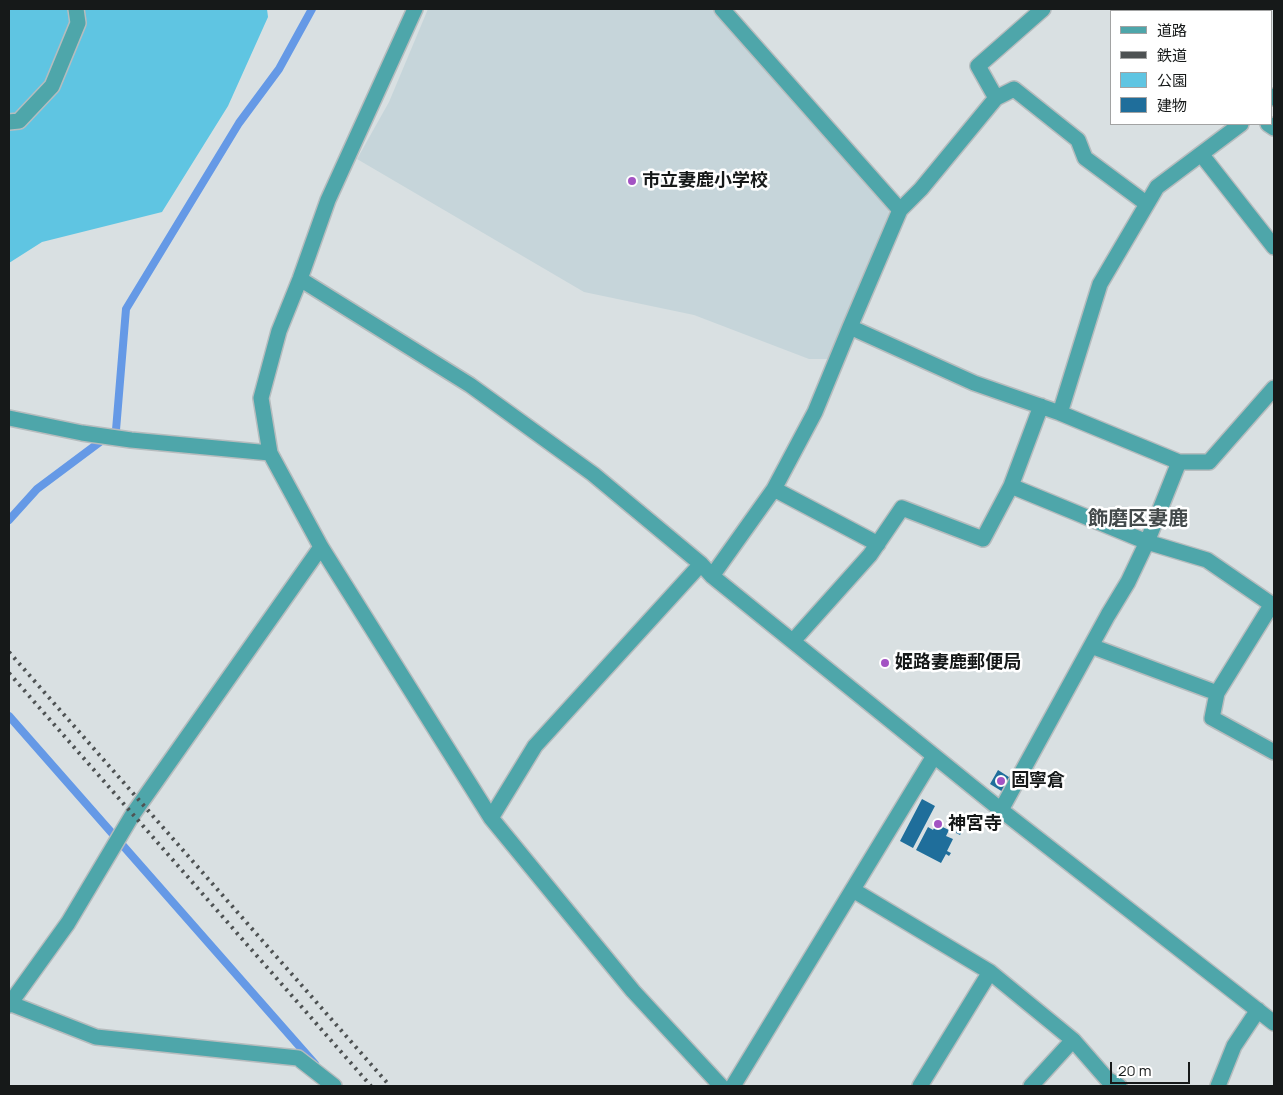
<!DOCTYPE html>
<meta charset="utf-8">
<style>
body{margin:0}
#map{position:relative;width:1283px;height:1095px;overflow:hidden;background:#d9e0e2;font-family:Manrope,"Noto Sans JP",sans-serif}
canvas{display:block}
.frame{position:absolute;inset:0;border:10px solid #161919;pointer-events:none}
.legend{position:absolute;left:1110px;top:10px;width:162px;height:115px;box-sizing:border-box;background:#fff;border:1px solid #a2a3a3;margin:0;padding:6px 9px;list-style:none;font-size:15px;color:#161919}
.legend li{display:flex;align-items:center;gap:10px;height:25px}
.legend b{width:25px;border:1px solid #a2a3a3}
.scale{position:absolute;left:1110px;top:1062px;width:80px;height:22px;box-sizing:border-box;border:2px solid #161919;border-top:0;padding-left:6px;font-size:15px;line-height:18px;white-space:nowrap;color:#161919;-webkit-text-stroke:4px #fff;paint-order:stroke}
</style>
<div id="map">
<canvas width="1283" height="1095"></canvas>
<div class="frame"></div>
<ul class="legend">
<li><b style="height:6px;background:#4ea6aa"></b>道路</li>
<li><b style="height:6px;background:#4e5253"></b>鉄道</li>
<li><b style="height:14px;background:#5fc5e2"></b>公園</li>
<li><b style="height:14px;background:#1f6e9b"></b>建物</li>
</ul>
<div class="scale">20 m</div>
</div>
<script>
const g = document.querySelector('canvas').getContext('2d');
g.lineJoin = 'round';
function fillPath(path, color) { g.fillStyle = color; g.fill(path, 'evenodd'); }
function strokePath(path, color, width, dash) { g.strokeStyle = color; g.lineWidth = width; g.lineCap = dash ? 'butt' : 'round'; g.setLineDash(dash || []); g.stroke(path); }
function drawText(font, color, halo, rows, align = 'center') {
  g.font = font + ' Manrope,"Noto Sans JP",sans-serif'; g.lineWidth = 5; g.setLineDash([]); g.textBaseline = 'middle'; g.strokeStyle = halo; g.fillStyle = color; for (const [text, x, y, turn = 0] of rows) {
    g.save(); g.translate(x, y); g.rotate((+turn || 0) * Math.PI / 180); g.textAlign = isNaN(turn) ? turn : align; if (halo) g.strokeText(text, 0, 0); g.fillText(text, 0, 0); g.restore();
  }
}
fillPath(new Path2D(`
 M428 9H718L888 203 889 214 829 359H809L694 315 584 292 357 159 389 102Z`), '#c6d5da');
fillPath(new Path2D(`
 M9 9H267L268 17 228 106 162 212 42 242 9 263Z`), '#5fc5e2');
strokePath(new Path2D(`
 M9 520 37 489 116 430 126 309 239 123 279 69 312 9
 M9 716 315 1064`), '#6599e6', 8);
fillPath(new Path2D(`
 M998 770 1012 779 1003 792 990 784Z
 M922 799 935 806 913 848 900 841Z
 M960 822 966 825 960 835 956 833Z
 M936 824 949 830 946 836 953 839 947 851 951 853 949 856 946 854 941 863 916 850 928 827 933 830Z`), '#1f6e9b');
const street = new Path2D(`
 M415 9 328 200 300 279 279 331 261 398 270 453 321 547 491 818 633 991 721 1086
 M1138 9 1140 11
 M996 98 978 66 1043 9
 M1272 98 1274 96
 M9 122 19 121 52 86 78 23 76 9
 M1268 124 1274 128
 M1201 154 1274 247
 M900 210 921 189 996 98 1014 89 1078 140 1085 158 1147 204
 M300 279 470 385 593 474 701 564 712 576 1001 810 1274 1023
 M850 327 974 383 1060 413 1179 462H1209L1274 388
 M1060 413 1100 284 1157 187 1241 124
 M9 418 82 433 131 440 270 453
 M1011 486 1147 542 1207 560 1274 606
 M774 489 878 544
 M712 576 774 489 815 412 850 327 900 210 722 9
 M793 641 870 555 902 508 983 539 1011 486 1041 406
 M1091 646 1217 693 1212 718 1274 752
 M1217 693 1272 604
 M1001 810 1108 615 1128 582 1147 542 1179 462
 M491 818 535 746 701 564
 M853 890 990 972 1073 1040 1107 1079 1119 1086
 M9 1003 96 1037 298 1058 334 1086
 M9 1005 68 923 133 814 321 547
 M733 1086 934 756
 M920 1086 990 972
 M1031 1086 1073 1040
 M1218 1086 1234 1046 1258 1010`);
strokePath(street, '#b6bcbe', 18);
strokePath(street, '#4ea6aa', 15);
strokePath(new Path2D(`
 M9 652 390 1086
 M9 673 371 1086`), '#4e5253', 4, [2.5, 5]);
for (const [x, y, r, color] of [
 [632,181,5,"#a353c3"],
 [885,663,5,"#a353c3"],
 [1001,781,5,"#a353c3"],
 [938,824,5,"#a353c3"]
]) { const dot = new Path2D(); dot.arc(x, y, r, 0, 2 * Math.PI); g.fillStyle = color; g.fill(dot); strokePath(dot, '#fff', 2); }
drawText('bold 18px', '#161919', '#fff', [
 ["市立妻鹿小学校",642,181],
 ["姫路妻鹿郵便局",895,663],
 ["固寧倉",1011,781],
 ["神宮寺",948,824]
], 'left');
drawText('bold 20px', '#444a4b', '#fff', [
 ["飾磨区妻鹿",1138,519]
]);
</script>
